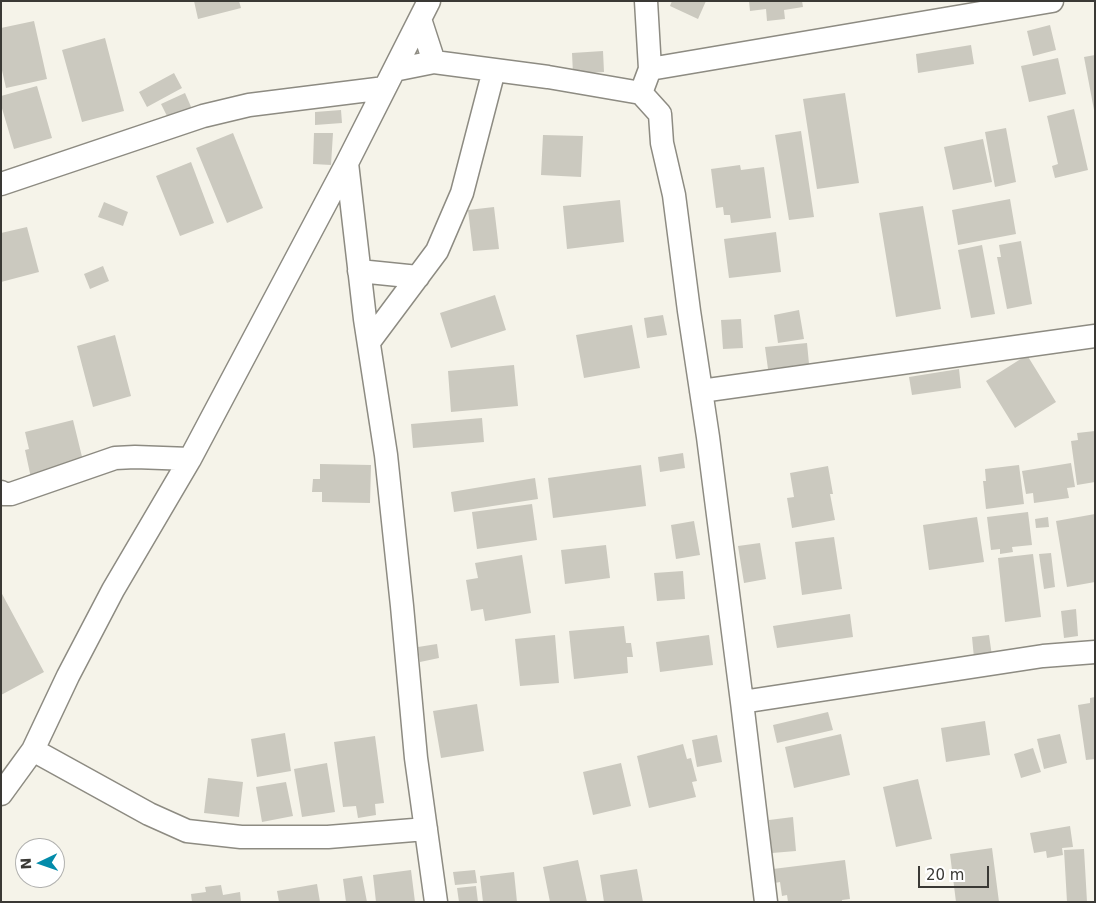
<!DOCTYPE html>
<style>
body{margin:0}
#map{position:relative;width:1096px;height:903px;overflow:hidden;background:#f5f3e9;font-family:"DejaVu Sans",sans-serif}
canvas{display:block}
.frame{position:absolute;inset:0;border:2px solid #3a3935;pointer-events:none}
.north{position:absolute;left:15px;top:838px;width:50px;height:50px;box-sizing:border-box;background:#fff;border:1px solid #b0b0ae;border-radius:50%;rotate:267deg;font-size:14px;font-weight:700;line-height:20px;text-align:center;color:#3a3935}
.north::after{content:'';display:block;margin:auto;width:18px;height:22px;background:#038baa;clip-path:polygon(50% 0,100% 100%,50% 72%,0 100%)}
.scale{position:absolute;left:918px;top:866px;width:71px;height:22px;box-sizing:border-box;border:2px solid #3a3935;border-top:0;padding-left:6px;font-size:15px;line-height:18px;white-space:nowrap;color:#3a3935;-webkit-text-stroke:4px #fff;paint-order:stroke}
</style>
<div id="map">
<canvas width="1096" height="903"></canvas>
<div class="frame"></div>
<div class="north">N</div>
<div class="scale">20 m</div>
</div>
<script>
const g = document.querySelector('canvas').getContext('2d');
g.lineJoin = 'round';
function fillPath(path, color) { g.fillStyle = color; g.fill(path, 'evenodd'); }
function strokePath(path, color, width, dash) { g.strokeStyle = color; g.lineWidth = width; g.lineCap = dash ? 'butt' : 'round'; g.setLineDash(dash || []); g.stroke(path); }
fillPath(new Path2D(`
 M194 1H239L241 8 198 19Z
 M672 1H706L698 19 670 6Z
 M749 1H802L803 7 784 10 785 19 767 21 766 9 750 11Z
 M34 21 47 79 6 88 1 66V28Z
 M1050 25 1056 50 1033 56 1027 31Z
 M105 38 124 111 82 122 62 50Z
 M971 45 974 64 918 73 916 54Z
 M603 51 604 72 573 74 572 53Z
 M1095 55V110H1094L1084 57Z
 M1058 58 1066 94 1029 102 1021 66Z
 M174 73 182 88 147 107 139 92Z
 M37 86 52 138 14 149 1 105V96Z
 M185 93 192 109 169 120 161 104Z
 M845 93 859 183 817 189 803 99Z
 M1074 109 1088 170 1055 178 1052 166 1058 164 1047 116Z
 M341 110 342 123 315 125V112Z
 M1006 128 1016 182 995 187 985 132Z
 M801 131 814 217 789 220 775 135Z
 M233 133 263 208 227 223 196 148Z
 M314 133H333L331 165 313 164Z
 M543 135 583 136 581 177 541 175Z
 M983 139 992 182 953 190 944 147Z
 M191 162 214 223 180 236 156 176Z
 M740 165 741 170 764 167 771 218 731 223 730 215H724L723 207 716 208 711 169Z
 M1010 199 1016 234 958 245 952 210Z
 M620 200 624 242 567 249 563 206Z
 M104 202 128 212 123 226 98 217Z
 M923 206 941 309 896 317 879 213Z
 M494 207 499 249 473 251 468 210Z
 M27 227 39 272 1 282V233Z
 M776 232 781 272 729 278 724 239Z
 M1021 241 1032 304 1007 309 997 257H1001L999 245Z
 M982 245 995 314 971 318 958 250Z
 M103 266 109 281 90 289 84 274Z
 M495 295 506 330 451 348 440 313Z
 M799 310 804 339 778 343 774 315Z
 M663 315 667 335 647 338 644 318Z
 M741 319 743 348 723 349 721 320Z
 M632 325 640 368 584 378 576 335Z
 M115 335 131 396 93 407 77 346Z
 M807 343 809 364 768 369 765 347Z
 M1027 355 1056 402 1015 428 986 381Z
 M514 365 518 406 451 412 448 371Z
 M959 369 961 388 912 395 909 377Z
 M482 418 484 442 413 448 411 424Z
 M73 420 84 465 31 478 25 450 29 449 25 432Z
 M1095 431V482L1077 485 1071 441 1078 440 1077 433Z
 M683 453 685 468 660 472 658 457Z
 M1071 463 1075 487 1067 488 1069 498 1034 503 1033 493 1026 494 1022 471Z
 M320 464 371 465 370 503 322 502V492H312L313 479H320Z
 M641 465 646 506 553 518 548 478Z
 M1019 465 1024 504 986 509 983 481H986L985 469Z
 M828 466 833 494H830L835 520 792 528 787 498 794 497 790 473Z
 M535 478 538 499 454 512 451 492Z
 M532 504 537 540 477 549 472 512Z
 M1028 512 1032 545 1012 547 1013 552 1000 554V549L991 550 987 517Z
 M1095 514V582L1067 587 1056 521Z
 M977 517 984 562 929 570 923 525Z
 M1048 517 1049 527 1036 528 1035 519Z
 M694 521 700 555 676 559 671 525Z
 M834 537 842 589 802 595 795 542Z
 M760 543 766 579 744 583 738 546Z
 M606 545 610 578 565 584 561 550Z
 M1051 553 1055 587 1044 589 1039 554Z
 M1033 554 1041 617 1005 622 998 558Z
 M522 555 531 613 485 621 483 609 471 611 466 580 478 578 475 563Z
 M683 571 685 599 657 601 654 573Z
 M1 592 44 672 1 695Z
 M1076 609 1078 636 1064 638 1061 611Z
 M850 614 853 637 777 648 773 626Z
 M624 626 626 643H631L633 657H627L628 673 574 679 569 631Z
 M555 635 559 683 520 686 515 639Z
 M709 635 713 665 660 672 656 642Z
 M989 635 992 656 974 658 972 637Z
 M437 644 439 658 420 662 418 647Z
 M1095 697V759L1086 760 1078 705 1090 703V698Z
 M477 704 484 751 441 758 433 711Z
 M828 712 833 730 777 743 773 725Z
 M985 721 990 755 946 762 941 728Z
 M285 733 291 771 257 777 251 739Z
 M841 734 850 775 794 788 785 747Z
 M1060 734 1067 763 1044 769 1037 739Z
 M717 735 722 762 697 767 692 740Z
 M375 736 384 803 375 804 376 815 358 818 356 806 343 807 334 742Z
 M683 744 687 759 691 758 697 781 692 782 696 797 649 808 637 756Z
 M1033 748 1041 772 1021 778 1014 754Z
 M327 763 335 812 302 817 294 769Z
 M621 763 631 806 593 815 583 772Z
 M208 778 243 782 239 817 204 813Z
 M918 779 932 839 896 847 883 787Z
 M286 782 293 816 262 822 256 787Z
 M793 817 796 851 772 853 769 820Z
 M1070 826 1073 847 1062 848 1063 855 1047 858 1046 851 1034 853 1030 833Z
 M992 848 999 902H956L950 854Z
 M1084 849 1087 902H1067L1064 850Z
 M578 860 587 902H550L543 867Z
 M845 860 850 899 842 900V902H788L787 895 782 896 780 882 775 883 773 869Z
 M637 869 643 902H604L600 875Z
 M411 870 415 902H376L373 875Z
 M475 870 477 883 455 885 453 872Z
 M514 872 517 902H483L480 876Z
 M362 876 367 902H346L343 879Z
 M317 884 320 902H279L277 891Z
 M221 885 223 895 240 892 241 902H192L191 894 206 892 205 887Z
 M476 886 478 902H459L457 888Z`), '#cbc9bf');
const minor = new Path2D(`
 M646 1 650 69 641 93 660 114 662 143 674 195 689 311 708 437 742 702 766 902
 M420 19 434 62
 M650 69 1052 1
 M394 70 434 62 548 77 641 93
 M347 163 365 319 386 455 402 606 416 758 436 902
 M1 184 203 116 249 105 385 88
 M359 271 418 277
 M369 342 437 251 462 193 494 70
 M701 391 1095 336
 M1 492 3 494H11L115 458 135 457 190 459
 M742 702 1043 656 1095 652
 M33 750 149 814 187 831 241 837H328L426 829
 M1 794 33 750 68 676 113 590 190 459 347 163 429 1`);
strokePath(minor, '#8d8b82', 25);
strokePath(minor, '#fff', 22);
</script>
